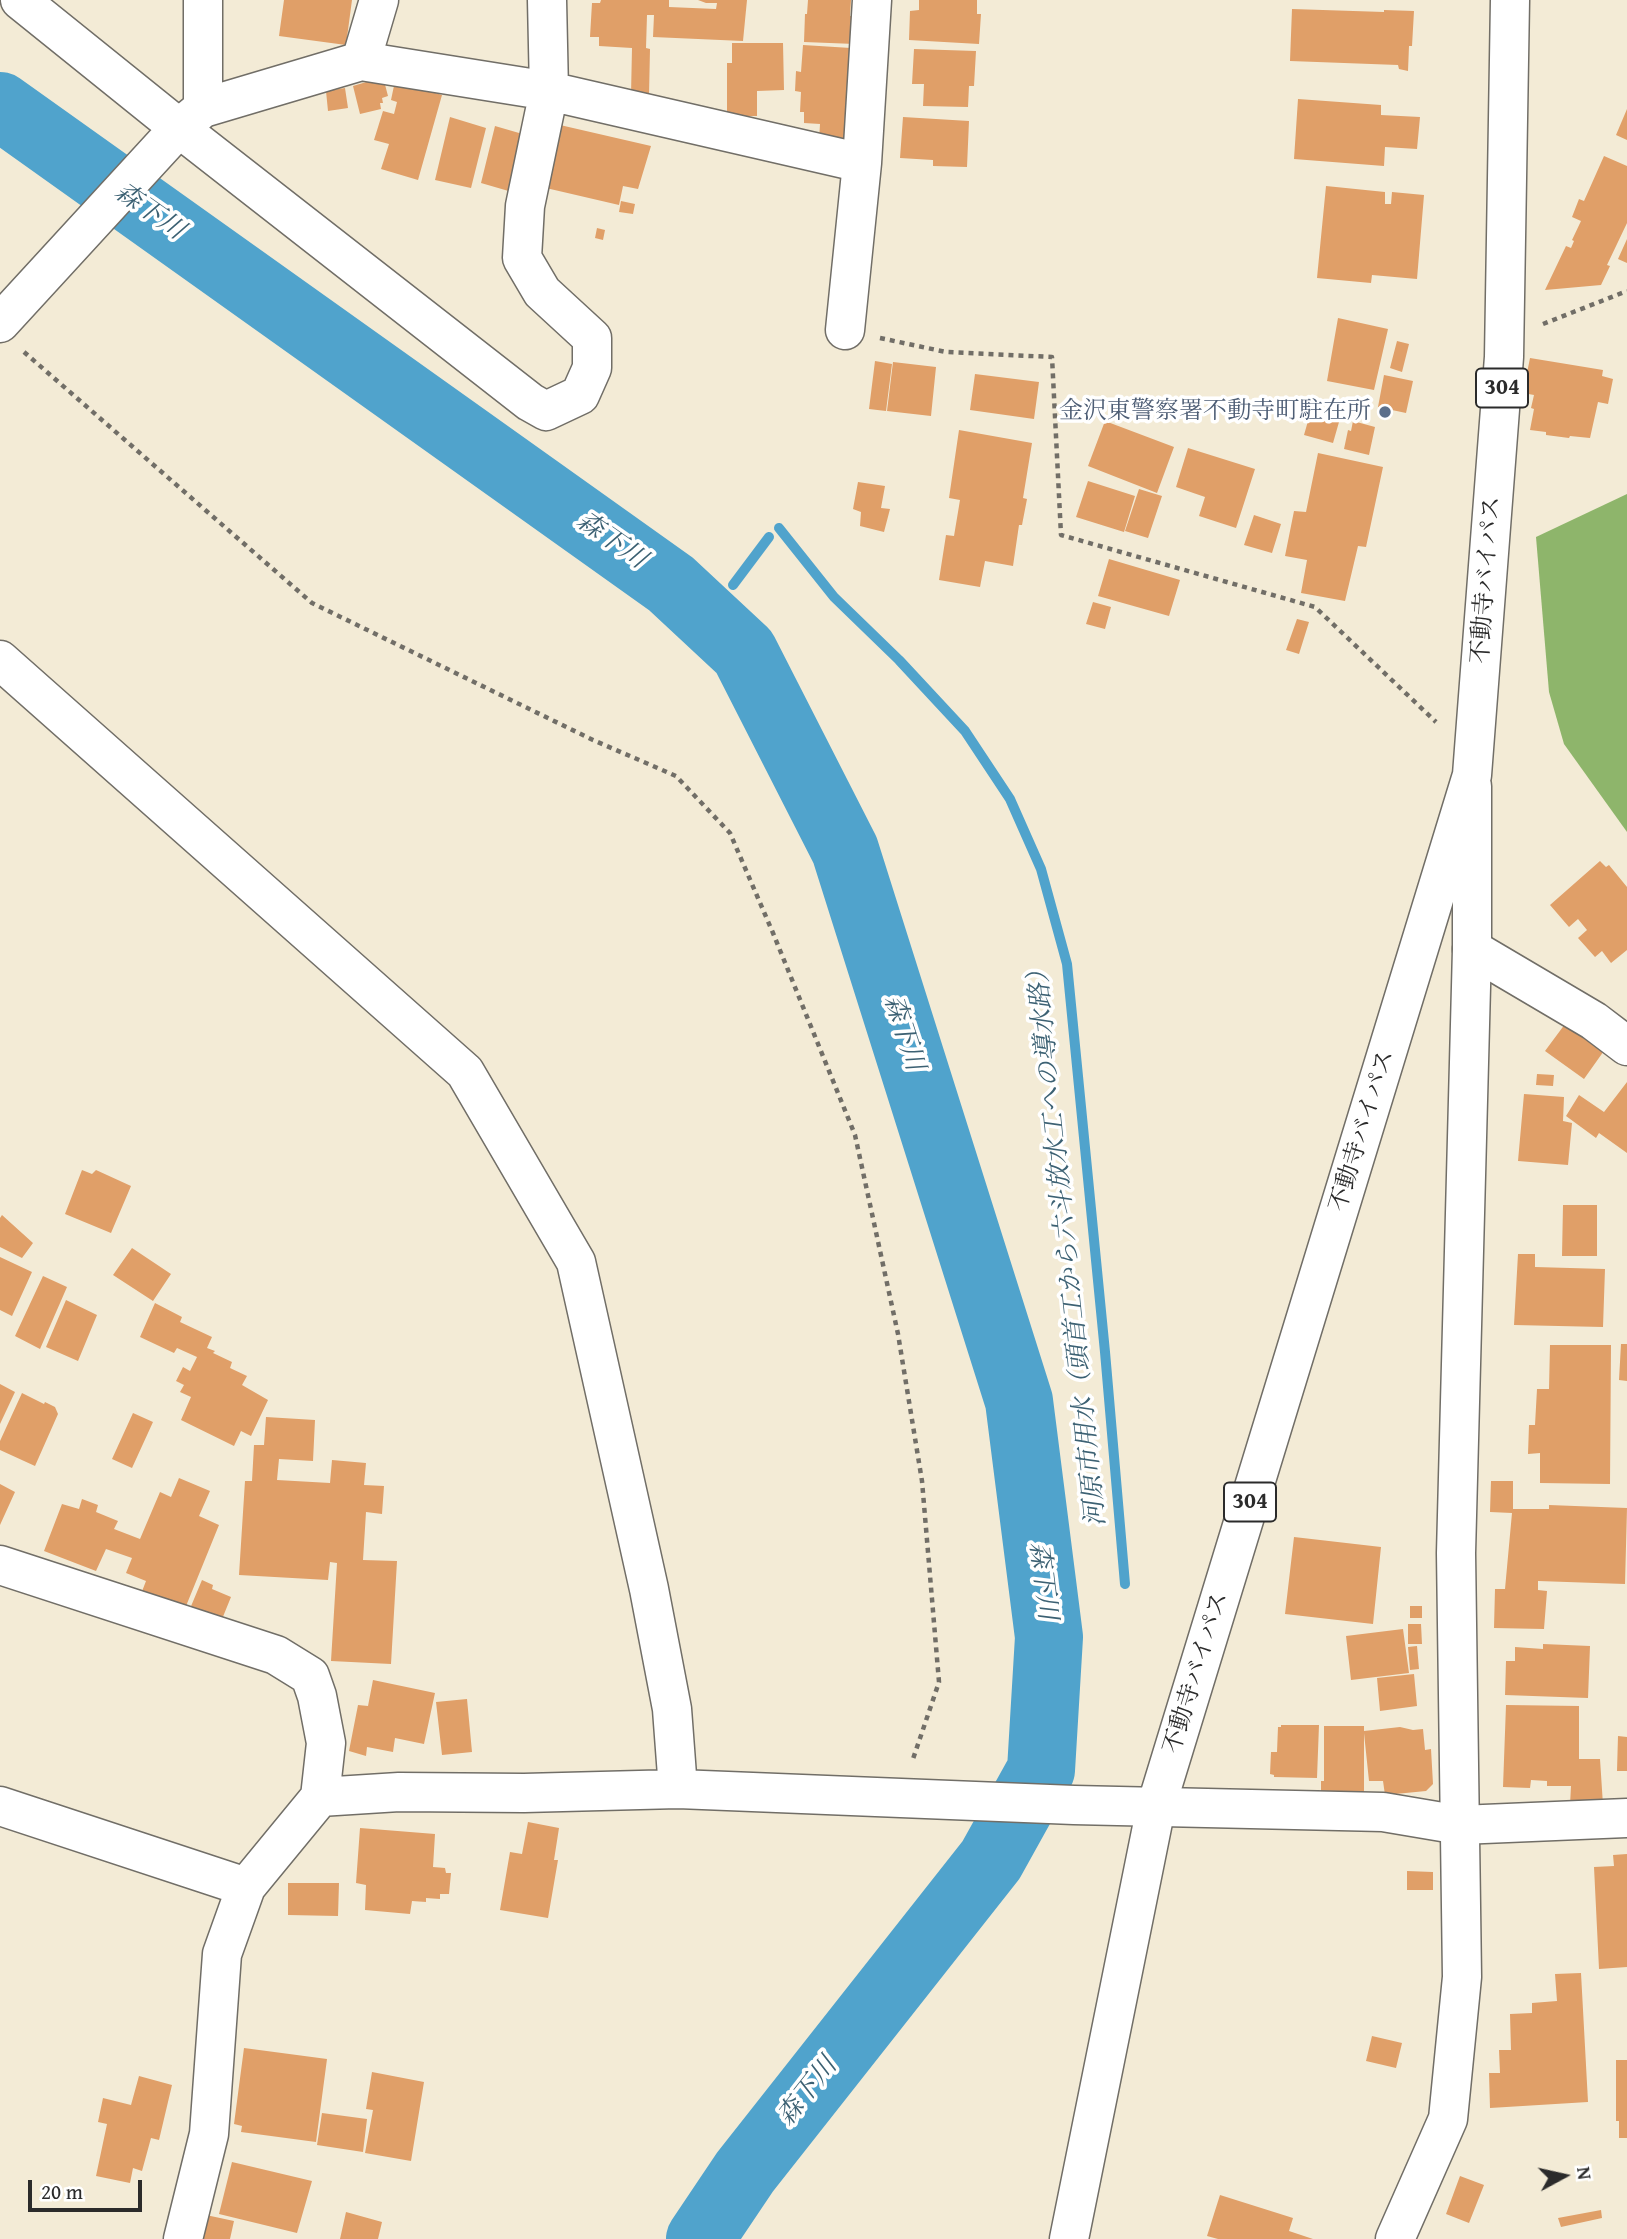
<!DOCTYPE html>
<meta charset="utf-8">
<style>
body{margin:0}
#map{position:relative;width:1627px;height:2239px;overflow:hidden;background:#f3ebd6;font-family:"Gentium Book Plus",serif}
canvas{display:block}
.north{position:absolute;left:1529px;top:2141px;width:70px;height:70px;-webkit-text-stroke:5px #fff;paint-order:stroke;rotate:82deg;font-size:19px;font-weight:700;line-height:28px;text-align:center;color:#2b2b2b}
.north::after{content:'';display:block;margin:auto;width:24px;height:32px;background:#2b2b2b;clip-path:polygon(50% 0,100% 100%,50% 72%,0 100%)}
.scale{position:absolute;left:28px;top:2180px;width:114px;height:32px;box-sizing:border-box;border:4px solid #2b2b2b;border-top:0;padding-left:9px;font-size:21px;line-height:24px;white-space:nowrap;color:#2b2b2b;-webkit-text-stroke:5px #fff;paint-order:stroke}
</style>
<div id="map">
<canvas width="1627" height="2239"></canvas>
<div class="north">N</div>
<div class="scale">20 m</div>
</div>
<script>
const g = document.querySelector('canvas').getContext('2d');
g.lineJoin = 'round';
function fillPath(path, color) { g.fillStyle = color; g.fill(path, 'evenodd'); }
function strokePath(path, color, width, dash) { g.strokeStyle = color; g.lineWidth = width; g.lineCap = dash ? 'butt' : 'round'; g.setLineDash(dash || []); g.stroke(path); }
function drawText(font, color, halo, rows, align = 'center') {
  g.font = font + ' "Gentium Book Plus","Noto Serif JP",serif'; g.lineWidth = 7; g.setLineDash([]); g.textBaseline = 'middle'; g.strokeStyle = halo; g.fillStyle = color; for (const [text, x, y, turn = 0] of rows) {
    g.save(); g.translate(x, y); g.rotate((+turn || 0) * Math.PI / 180); g.textAlign = isNaN(turn) ? turn : align; if (halo) g.strokeText(text, 0, 0); g.fillText(text, 0, 0); g.restore();
  }
}
fillPath(new Path2D(`
 M1627 494V832L1564 744 1549 692 1536 537Z`), '#8eb56b');
strokePath(new Path2D(`
 M779 528 834 597 899 660 965 731 1010 799 1041 869 1067 964 1105 1352 1125 1584
 M733 585 769 537`), '#50a3cc', 10);
strokePath(new Path2D(`
 M0 106 671 584 744 652 845 850 1019 1401 1049 1637 1041 1770 991 1860 745 2172 700 2239`), '#50a3cc', 68);
fillPath(new Path2D(`
 M284 0H352L346 45 279 36Z
 M601 0H669V7L716 9 717 3H706L698 0H747L743 41 653 37 654 15H647L646 48 650 49 649 96 631 95 632 48 599 46V37H590L592 3H600Z
 M808 0H851L850 16H856L855 44 804 42 805 14H807Z
 M919 0H977V14H981L979 44 909 40 910 11 919 10Z
 M1292 9 1384 12V10L1414 11 1412 46H1409L1408 71 1399 69 1398 65 1290 61Z
 M732 43H783L784 90 757 91V116H727V63H732Z
 M803 45 851 48 847 142 819 141 820 124 804 123V112H800L801 92 795 91 796 71 801 72Z
 M914 49 976 51 974 86H969L968 107 923 106 924 84H912Z
 M383 77 388 96 382 98 383 103H380L381 109 360 114 353 86Z
 M395 81 442 95 418 180 381 169 389 144 374 140 383 111 394 114 397 102 391 100Z
 M345 88 348 108 328 111 326 91Z
 M1298 99 1381 105V115L1420 117 1417 149 1385 147 1384 166 1294 159Z
 M1627 109V140L1616 135Z
 M450 117 486 128 471 188 435 180Z
 M903 117 969 121 967 167 933 166V160L900 158Z
 M560 125 651 146 638 189 623 186 619 205 546 188Z
 M495 126 526 135 512 192 481 183Z
 M1604 156 1627 166V223L1607 265 1610 266 1601 285 1545 290 1566 246 1571 248 1574 241 1572 240 1581 221 1572 217 1579 199 1584 201Z
 M1326 186 1385 192V204H1391L1392 192 1424 195 1417 279 1372 275 1371 283 1317 278Z
 M621 201 635 204 633 214 619 212Z
 M597 228 605 230 603 240 595 238Z
 M1627 239V263L1618 259Z
 M1338 318 1388 329 1374 390 1327 381Z
 M1397 341 1409 344 1402 372 1390 368Z
 M1530 358 1603 370 1602 376 1613 379 1608 404 1598 402 1590 438 1570 436 1569 438 1546 435V432L1530 430 1534 409 1531 408 1534 395 1523 393Z
 M875 361 892 364 886 411 869 409Z
 M893 362 936 367 931 416 887 411Z
 M975 374 1039 382 1034 419 970 410Z
 M1384 375 1413 381 1406 413 1378 407Z
 M1310 414 1339 422 1333 443 1304 435Z
 M1105 421 1174 447 1157 493 1088 466Z
 M1353 421 1375 427 1369 455 1344 449 1348 430 1351 431Z
 M959 430 1032 443 1023 498 1027 499 1022 525H1019L1013 566 985 561 980 587 939 580 946 535 954 536 960 500 949 498Z
 M1188 448 1255 469 1236 528 1199 516 1205 497 1176 487Z
 M1318 453 1383 467 1366 547 1358 546 1345 601 1301 593 1307 560 1285 556 1294 511 1306 512Z
 M1088 481 1135 496 1124 532 1076 517Z
 M858 482 885 486 881 508 890 509 884 532 860 526 861 512 853 509Z
 M1139 489 1162 496 1148 538 1125 531Z
 M1254 515 1281 524 1272 553 1244 545Z
 M1109 559 1180 580 1169 616 1098 596Z
 M1093 602 1111 607 1105 629 1086 624Z
 M1297 619 1309 622 1299 654 1286 650Z
 M1600 861 1606 867 1609 865 1627 887V950L1611 963 1602 951 1595 957 1578 938 1587 930 1578 919 1569 927 1550 905Z
 M1568 1020 1606 1048 1584 1079 1545 1051Z
 M1537 1074 1554 1075 1553 1086 1536 1085Z
 M1627 1082V1153L1599 1133 1596 1138 1566 1116 1579 1095 1604 1112Z
 M1524 1094 1564 1097 1563 1121 1572 1123 1568 1165 1518 1161Z
 M82 1170 92 1174 96 1170 131 1186 111 1233 65 1214Z
 M1563 1205H1597V1256H1562Z
 M2 1215 33 1243 22 1258 0 1247V1218Z
 M132 1248 171 1274 153 1301 113 1275Z
 M1518 1254H1535V1267L1605 1269 1603 1327 1514 1325Z
 M0 1257 32 1272 12 1316 0 1310Z
 M43 1276 67 1287 40 1349 15 1336Z
 M66 1300 97 1315 78 1361 46 1347Z
 M155 1303 182 1317 180 1322 212 1337 207 1348 215 1351 213 1353 232 1362 230 1368 247 1376 242 1385 268 1400 251 1436 241 1431 234 1446 181 1420 191 1397 180 1392 184 1385 176 1381 183 1367 190 1371 197 1357 177 1348 174 1353 140 1337Z
 M1621 1344H1627V1381L1619 1380Z
 M1550 1345H1611L1610 1484 1540 1483V1453L1528 1454 1529 1425H1535L1537 1389H1549Z
 M0 1384 15 1392 0 1424Z
 M22 1393 44 1404 45 1402 55 1407 58 1414 35 1466 0 1450V1441Z
 M133 1413 153 1422 132 1468 112 1459Z
 M266 1417 315 1420 313 1461 279 1459 277 1480 330 1483 332 1460 366 1463 364 1485 384 1486 382 1514 366 1512 363 1560 397 1561 391 1664 331 1661 337 1563 330 1562 328 1580 239 1575 245 1481H252L254 1445H264Z
 M179 1478 210 1491 199 1516 219 1525 184 1611 141 1594 146 1581 126 1573 132 1558 106 1549 96 1571 44 1551 62 1504 79 1509 82 1499 98 1505 96 1512 118 1521 114 1529 140 1539 160 1492 171 1497Z
 M1491 1481H1513V1509H1549V1505L1627 1508 1625 1584 1538 1581V1590L1547 1591 1544 1629 1494 1628 1495 1589H1505L1512 1513 1490 1512Z
 M0 1484 15 1492 0 1525Z
 M1294 1537 1381 1547 1373 1624 1285 1614Z
 M202 1580 213 1585 212 1589 231 1597 220 1624 189 1611Z
 M1410 1606H1422V1618H1410Z
 M1408 1624H1421L1422 1644H1408Z
 M1403 1629 1409 1673 1351 1680 1346 1636Z
 M1543 1644 1590 1646 1588 1698 1505 1695 1506 1661H1515V1647L1543 1649Z
 M1417 1646 1419 1669 1410 1670 1408 1647Z
 M1414 1674 1417 1706 1380 1711 1377 1678Z
 M373 1680 435 1693 424 1744 395 1738 393 1752 367 1747 366 1756 349 1751 358 1705 368 1706Z
 M467 1699 472 1752 442 1755 436 1702Z
 M1506 1705 1579 1706V1759H1600L1603 1805H1570L1571 1786H1547V1781L1531 1780 1530 1788 1503 1787Z
 M1281 1725H1319L1317 1778 1274 1777V1775L1270 1774 1271 1752H1277L1278 1727H1281Z
 M1324 1726H1364V1731L1400 1727 1413 1730 1423 1729 1425 1750 1431 1749 1433 1784 1426 1791 1385 1795 1383 1781H1369L1364 1733V1795H1321V1781H1324Z
 M1618 1736 1627 1737V1771H1617Z
 M528 1822 559 1828 554 1860H558L548 1918 500 1910 510 1852 522 1854Z
 M360 1828 435 1834 433 1867 445 1868 446 1873H451L449 1894H440V1899L426 1898V1902L412 1901 410 1914 365 1910 366 1885 356 1883Z
 M1627 1854V1967L1599 1969 1594 1867 1614 1866 1613 1855Z
 M1407 1871 1433 1872V1890H1407Z
 M288 1883H339L338 1916 288 1915Z
 M1581 1973 1588 2102 1490 2108 1489 2073H1500L1499 2050H1511L1510 2014 1532 2013V2003L1557 2001 1555 1974Z
 M1372 2036 1402 2043 1396 2068 1366 2061Z
 M244 2048 327 2059 316 2142 241 2132 242 2126 234 2124Z
 M1616 2060H1627V2138H1619V2121H1616Z
 M372 2072 424 2082 411 2161 365 2153 373 2110 366 2109Z
 M139 2076 172 2085 159 2140 151 2138 142 2171 133 2168 130 2183 96 2176 107 2124 98 2122 103 2098 131 2105Z
 M322 2113 367 2119 363 2152 317 2145Z
 M232 2162 312 2181 297 2233 219 2214Z
 M1460 2176 1484 2185 1469 2223 1446 2214Z
 M1220 2195 1293 2218 1289 2231 1313 2239H1218L1207 2236Z
 M1601 2210 1602 2218 1561 2227 1558 2218Z
 M346 2212 382 2222 378 2239H340Z
 M206 2215 234 2221 230 2239H201Z`), '#e09f68');
const minor = new Path2D(`
 M20 0 179 128 530 402 546 411 580 395 592 368V338L542 292 522 258 525 206 549 91 547 0
 M361 61 379 0
 M203 108V0
 M0 323 179 128 203 108 361 61 549 91 862 163
 M845 330 862 163 872 0
 M0 660 465 1072 576 1262 649 1589 672 1709 678 1789
 M1472 949 1594 1021 1627 1046
 M0 1565 276 1655 310 1676 317 1696 326 1743 320 1797 246 1887 222 1954 209 2134 183 2239
 M320 1797 399 1792 524 1793 678 1789 1074 1805 1383 1812 1460 1825 1627 1818
 M0 1806 246 1887`);
const tertiary = new Path2D(`
 M1395 2239 1448 2119 1462 1977 1456 1553 1472 949V786`);
const trunk = new Path2D(`
 M1069 2239 1156 1807 1472 775 1504 357 1510 0`);
strokePath(minor, '#716e67', 41);
strokePath(tertiary, '#716e67', 41);
strokePath(trunk, '#716e67', 41);
strokePath(new Path2D(`
 M1543 324 1627 291
 M880 338 946 352 1052 357 1061 535 1315 607 1436 722
 M24 352 312 603 593 740 676 776 730 833 773 933 855 1135 898 1334 922 1481 939 1682 912 1762`), '#716e67', 4.5, [5, 5]);
strokePath(minor, '#fff', 38);
strokePath(tertiary, '#fff', 38);
strokePath(trunk, '#fff', 38);
for (const [x, y, r, color] of [
 [1385,412,7,"#5c6f8a"]
]) { const dot = new Path2D(); dot.arc(x, y, r, 0, 2 * Math.PI); g.fillStyle = color; g.fill(dot); strokePath(dot, '#fff', 2.5); }
for (const [x, y, w] of [
 [1502,388,52],
 [1250,1502,52]
]) { const box = new Path2D(); box.roundRect(x - w / 2, y - 19.5, w, 39, 5); g.fillStyle = '#fff'; g.fill(box); strokePath(box, '#2b2b2b', 2); }
drawText('bold 23px', '#2b2b2b', null, [
 ["304",1502,388],
 ["304",1250,1502]
]);
drawText('24px', '#4e5e75', '#fff', [
 ["金沢東警察署不動寺町駐在所",1371,412]
], 'right');
drawText('24px', '#2b2b2b', '#fff', [
 ["不動寺バイパス",1487,580,-86],
 ["不動寺バイパス",1363,1131,-73],
 ["不動寺バイパス",1197,1673,-73]
]);
drawText('italic 26px', '#3c6173', '#fff', [
 ["森下川",149,212,35],
 ["森下川",611,541,35],
 ["森下川",903,1033,72],
 ["河原市用水（頭首工から六斗放水工への導水路）",1068,1242,-96],
 ["森下川",1042,1581,83],
 ["森下川",808,2092,-52]
]);
</script>
